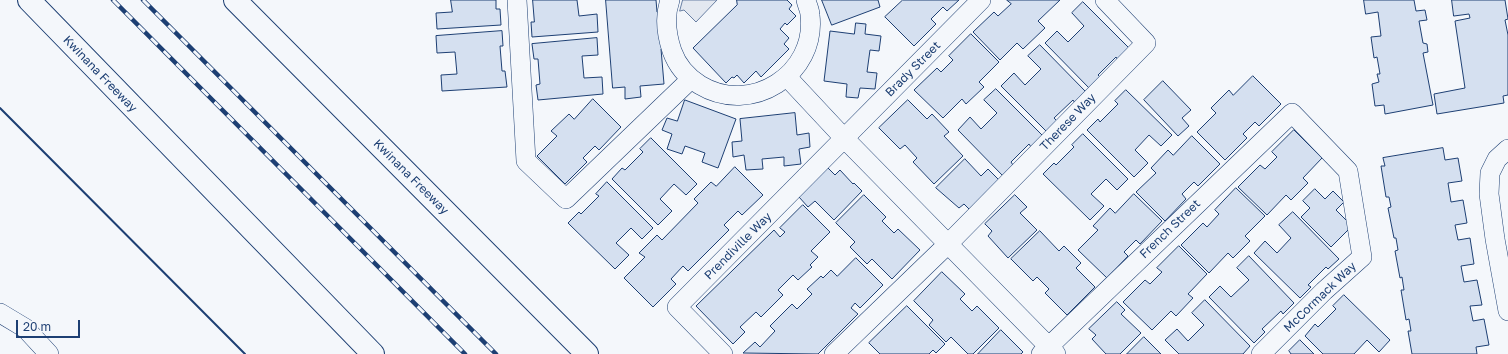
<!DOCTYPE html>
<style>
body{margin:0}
#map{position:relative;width:1508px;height:354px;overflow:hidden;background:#f4f7fb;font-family:"Golos Text",sans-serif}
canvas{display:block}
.scale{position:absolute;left:16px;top:320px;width:64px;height:18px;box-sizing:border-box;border:2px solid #1d3f73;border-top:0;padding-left:5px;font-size:12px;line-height:14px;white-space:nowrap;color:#1d3f73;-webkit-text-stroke:3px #f4f7fb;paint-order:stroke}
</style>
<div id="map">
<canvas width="1508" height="354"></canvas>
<div class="scale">20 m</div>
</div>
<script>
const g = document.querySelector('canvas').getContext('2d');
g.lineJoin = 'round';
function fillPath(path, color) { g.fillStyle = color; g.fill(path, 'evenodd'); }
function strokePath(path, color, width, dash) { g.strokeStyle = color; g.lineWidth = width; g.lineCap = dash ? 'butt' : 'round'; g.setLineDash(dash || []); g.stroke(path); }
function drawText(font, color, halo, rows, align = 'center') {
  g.font = font + ' "Golos Text",sans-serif'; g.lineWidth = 3; g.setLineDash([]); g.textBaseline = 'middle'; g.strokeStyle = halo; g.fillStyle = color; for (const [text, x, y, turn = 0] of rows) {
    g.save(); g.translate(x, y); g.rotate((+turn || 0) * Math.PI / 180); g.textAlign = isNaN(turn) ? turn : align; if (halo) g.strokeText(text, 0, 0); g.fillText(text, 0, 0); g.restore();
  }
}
const parking = new Path2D(`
 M683 0H717L696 22 684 10 680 11Z`);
fillPath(parking, '#e3e8f0');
strokePath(parking, '#687fa3', 1);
const building = new Path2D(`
 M451 0H496V9H500L501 25 437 29 436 13 452 12Z
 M533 0H577L579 16 597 14 598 32 532 37 531 22H534Z
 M606 0H656L657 12 659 13 662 49H661L664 84 640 86 641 97 625 99V87L613 88Z
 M737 0H787L792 5 789 9 796 16 787 25 785 23 780 29 789 38 784 44 789 49 761 77 756 71 744 83 737 75 734 78 732 77 726 83 693 48 737 5Z
 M822 0H878L880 7 832 25Z
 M903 0H959L947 11 943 7 931 19 936 24 914 46 885 17Z
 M1007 0H1060L1038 21 1045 28 1023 49 1017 43 1000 60 973 32 994 12 998 16 1011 4Z
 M1364 0H1414L1416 11 1425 10 1427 20 1419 21 1423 43 1427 44 1428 52 1423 53 1433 105 1385 114 1384 105 1375 106 1372 84 1379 82 1377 74H1380L1377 57 1374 58 1371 37 1381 36 1378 12 1366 14Z
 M1452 0H1505L1508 19 1505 20 1508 35V95L1503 96 1504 103 1437 114 1434 94 1465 88 1455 21 1470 18 1469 14 1454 16Z
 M1083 2 1130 49 1118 60 1116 57 1098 75 1101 78 1090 89 1045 43 1057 31 1068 42 1084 26 1072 13Z
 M856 23 866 24 865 34 881 36 879 51 870 50 867 72 877 73 875 89 860 88 858 98 846 97 847 84 824 81 830 31 854 34Z
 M502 31 503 46H500L502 71H505L507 87 442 91 441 75 457 74 455 52 437 53 436 36Z
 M971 34 999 62 979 82 984 87 966 104 962 99 943 118 914 90 937 68 941 72 953 60 949 56Z
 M597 38 598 55 582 56 584 78 602 77 603 94 538 100 536 85 540 84 538 59H534L532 44Z
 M1040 45 1086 92 1075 103 1073 100 1054 118 1057 121 1046 131 1001 86 1014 73 1025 85 1041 69 1028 56Z
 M1253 76 1281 104 1259 126 1255 122 1243 134 1247 138 1225 160 1197 132 1216 113 1211 108 1229 90 1233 95Z
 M1163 81 1191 110 1182 118 1189 126 1178 136 1144 100Z
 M996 89 1043 136 1031 147 1029 144 1011 162 1013 165 1003 176 958 130 970 117 981 129 997 113 984 100Z
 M1126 90 1172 135 1161 146 1149 135 1135 150 1148 163 1134 177 1087 130 1098 119 1100 122 1118 104 1115 101Z
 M593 99 621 127 599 150 595 146 583 158 587 162 565 184 537 156 557 136 551 131 569 114 574 119Z
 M685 100 736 119 718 168 702 162 705 153 685 146 682 154 667 149 672 134 662 130 667 118 677 121Z
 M908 100 927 119 932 114 949 132 944 136 963 156 934 184 913 162 917 158 905 145 900 149 879 128Z
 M795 113 797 135 809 133 810 147 799 149 801 164 784 166V157L762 159 763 169 746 170 744 155 733 157 732 142 742 141 740 119Z
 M1294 130 1322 158 1303 178 1308 183 1291 200 1286 195 1267 215 1238 187 1260 165 1265 169 1277 157 1272 152Z
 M1083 134 1128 179 1117 190 1106 179 1091 194 1104 206 1090 220 1043 174 1054 163 1056 165 1074 147 1072 145Z
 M1192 136 1220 164 1198 186 1194 182 1182 194 1186 199 1165 221 1136 192 1156 173 1151 168 1168 150 1173 155Z
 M651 138 697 184 686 195 674 184 660 199 672 211 658 225 612 179 622 168 625 170 643 152 640 149Z
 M1443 148 1445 160 1458 158 1462 181 1448 183 1451 202 1463 200 1467 223 1455 225 1458 240 1470 238 1474 264 1461 266 1464 282 1477 280 1482 305 1470 306 1473 321 1484 319 1489 345 1476 347 1477 354H1412L1408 331H1411L1409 319 1406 320 1401 290H1404L1402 277 1400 278 1395 251 1398 250 1396 238H1394L1388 208 1391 207 1389 197H1386L1381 166H1385L1383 158Z
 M965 159 981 176 988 169 1000 181 971 211 964 204 959 208 936 188Z
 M735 167 763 195 742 215 738 211 724 225 729 230 688 271 683 266 671 279 676 284 653 307 624 278 645 257 639 253 657 235 662 240 698 203 694 199 711 182 716 186Z
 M828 168 835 175 840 170 853 184 854 183 862 191 834 220 815 201 808 207 799 197Z
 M607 182 653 228 642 239 631 228 616 243 629 255 615 269 568 223 579 212 581 214 599 196 596 194Z
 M1236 188 1265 216 1245 236 1250 241 1233 258 1228 253 1209 273 1181 245 1203 223 1207 227 1219 214 1215 210Z
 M1315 189 1325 199 1333 191 1344 202 1336 210 1352 226 1331 247 1301 217 1310 208 1303 201Z
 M1134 194 1162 221 1140 244 1136 240 1124 252 1128 256 1107 278 1078 250 1098 230 1093 226 1110 208 1115 213Z
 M864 195 886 217 882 221 894 233 898 229 920 250 892 279 872 259 867 264 850 247 855 242 836 223Z
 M1015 195 1027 207 1020 213 1037 230 1008 258 988 236 992 231 985 224Z
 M803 205 830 232 811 251 818 257 810 265 812 267 798 280 793 275 778 290 783 295 761 317 756 312 740 327 745 332 733 344 696 306 774 230 780 237 785 232 780 228Z
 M1293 212 1339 259 1328 269 1326 267 1308 285 1311 287 1300 298 1254 253 1265 241 1277 253 1291 238 1279 225Z
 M1040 231 1059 251 1064 246 1081 263 1076 268 1095 287 1067 315 1045 293 1049 289 1037 277 1033 281 1011 259Z
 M1179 246 1207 274 1188 294 1193 298 1176 316 1171 311 1152 330 1123 302 1145 280 1150 284 1162 272 1157 268Z
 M1249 256 1294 303 1283 314 1281 311 1262 329 1265 332 1254 343 1209 297 1220 286 1231 297 1249 280 1237 268Z
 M856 258 883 285 860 308 855 303 851 308 858 314 818 354 743 353 755 342 760 347 775 331 770 326 792 304 797 309 812 294 807 289 821 276 823 278 831 270 837 276Z
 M942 272 965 294 960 299 972 311 977 306 999 328 973 354H968L951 337 946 342 929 325 933 320 914 301Z
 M1344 295 1390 340 1379 352 1367 340 1354 354H1323L1305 336 1315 324 1318 327 1336 309 1333 306Z
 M1205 300 1250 346 1243 354H1179L1165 340 1177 329 1188 341 1204 325 1192 313Z
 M1117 302 1125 310 1121 314 1141 333 1120 354H1106L1092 339 1096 335 1089 329Z
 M907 306 945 344 936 353 933 350 929 354H880L869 343Z
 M1001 330 1023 352 1021 354H978Z
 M1144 337 1161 354H1127Z
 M1300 340 1314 354H1291L1289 351Z`);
fillPath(building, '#d5e0f0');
strokePath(building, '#1d3f73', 1);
const street = new Path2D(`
 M517 0 526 161 566 199 691 79
 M670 0C664 17 666 33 672 51 677 65 687 77 700 85 751 116 817 74 810 15 810 10 807 5 806 0
 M787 77 844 138 1056 354
 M1508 149 1497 159 1490 173 1489 194 1495 239 1508 311
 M0 313 25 328 49 354
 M723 354 677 307 981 0
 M834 354 948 244 1146 43 1105 0
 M1041 354 1292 113 1348 171 1362 257 1324 291 1261 354`);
const highway = new Path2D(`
 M29 0 373 354
 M235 0 587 354`);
strokePath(street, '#1d3f73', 20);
strokePath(highway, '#1d3f73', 24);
strokePath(street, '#f4f7fb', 19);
strokePath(highway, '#f4f7fb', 22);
const rail = new Path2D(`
 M113 0 465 354
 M143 0 496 354`);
strokePath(rail, '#1d3f73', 4.5);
strokePath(rail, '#f4f7fb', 3, [9]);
strokePath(new Path2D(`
 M0 108 245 354`), '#1d3f73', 2);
drawText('12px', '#1d3f73', '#f4f7fb', [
 ["Brady Street",913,69,-45],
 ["Kwinana Freeway",100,74,46],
 ["Therese Way",1068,122,-46],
 ["Kwinana Freeway",411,177,45],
 ["French Street",1170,229,-44],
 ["Prendiville Way",738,246,-45],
 ["McCormack Way",1320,297,-44]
]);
</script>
